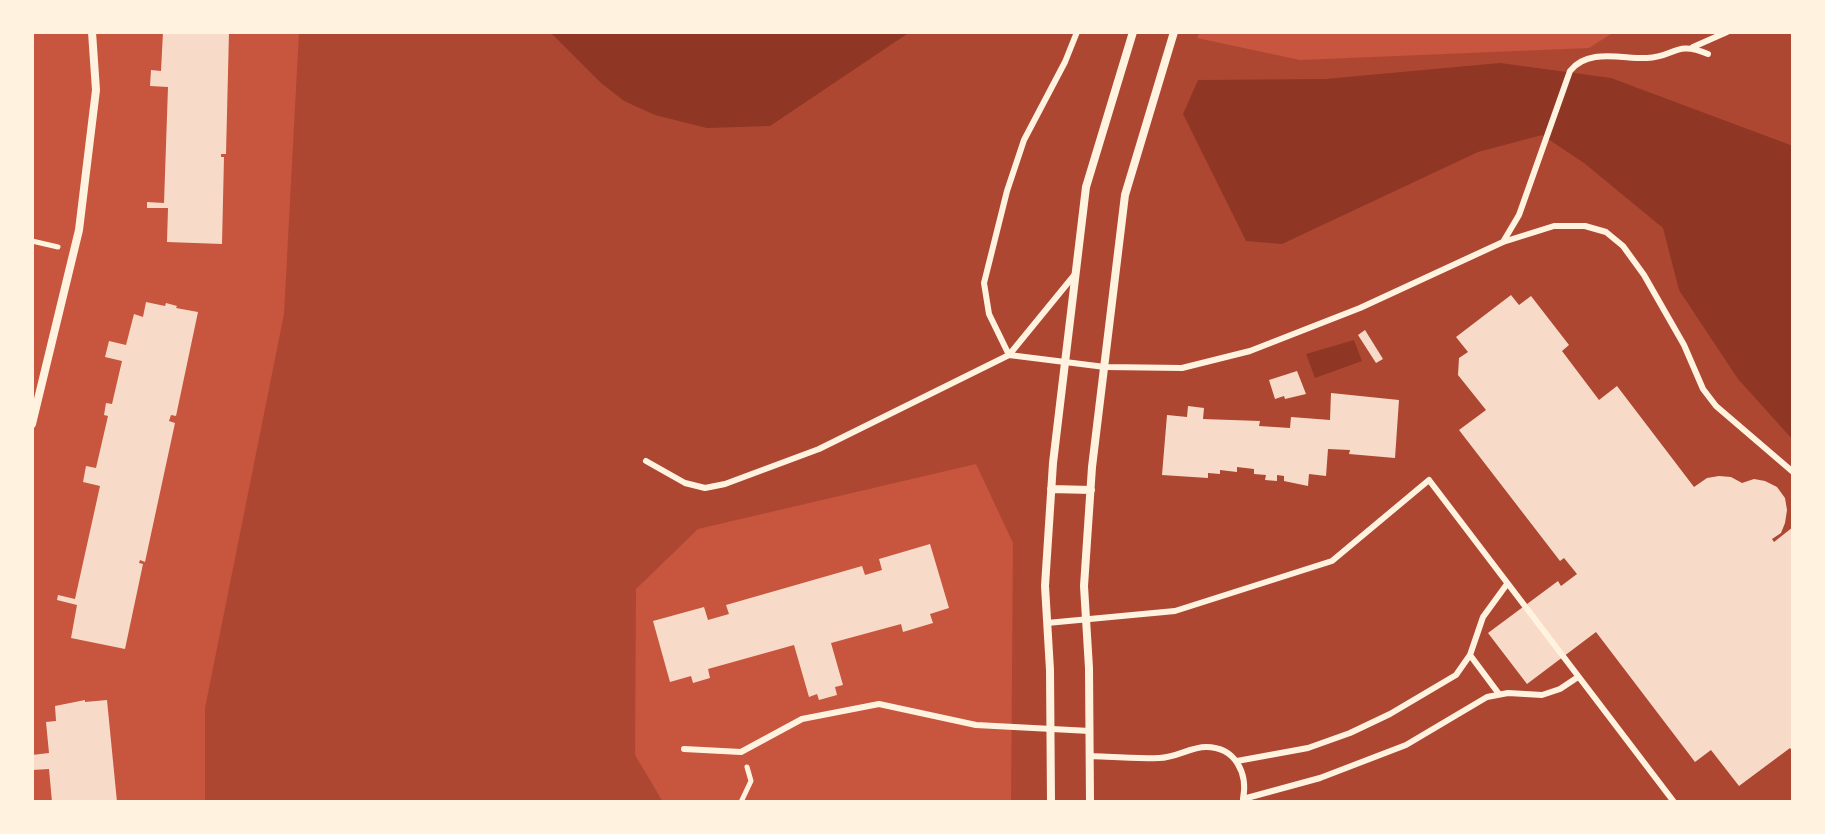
<!DOCTYPE html>
<style>
body{margin:0}
#map{position:relative;width:1825px;height:834px;overflow:hidden;background:#c8553d;font-family:"Roboto Serif",serif}
canvas{display:block}
.frame{position:absolute;inset:0;border:34px solid #fff3e0;pointer-events:none}
</style>
<div id="map">
<canvas width="1825" height="834"></canvas>
<div class="frame"></div>
</div>
<script>
const g = document.querySelector('canvas').getContext('2d');
g.lineJoin = 'round';
function fillPath(path, color) { g.fillStyle = color; g.fill(path, 'evenodd'); }
function strokePath(path, color, width, dash) { g.strokeStyle = color; g.lineWidth = width; g.lineCap = dash ? 'butt' : 'round'; g.setLineDash(dash || []); g.stroke(path); }
fillPath(new Path2D(`
 M299 32H1200L1197 38 1300 60 1589 48 1614 32H1793V802H1011L1013 543 976 464 698 529 636 589 635 755 663 802H205V708L284 314Z`), '#ae4732');
fillPath(new Path2D(`
 M550 32H910L770 126 707 128 655 115 624 101 601 83Z
 M1500 63 1611 78 1793 146V440L1738 379 1679 290 1663 228 1584 163 1542 135 1478 152 1282 244 1246 241 1183 114 1198 80 1325 79Z
 M1354 340 1362 361 1315 378 1306 354Z`), '#8f3625');
fillPath(new Path2D(`
 M163 32H229L226 154H221V157H224L222 244 167 242 168 208H147V202L164 203 168 87 150 86 151 70 161 71Z
 M1511 295 1519 305 1531 296 1569 345 1562 351 1599 400 1617 386 1694 487 1707 478 1719 476 1731 477 1742 483 1754 479 1765 481 1777 487 1785 498 1787 510 1785 523 1781 533 1772 539 1774 542 1793 527V752L1790 748 1739 786 1711 750 1695 762 1596 632 1527 684 1488 633 1558 581 1561 586 1577 574 1564 558 1560 561 1459 430 1486 410 1458 375 1459 358 1468 352 1456 337Z
 M146 302 165 306 166 303 177 306 176 308 198 312 176 416 171 415 169 421 175 423 145 562 140 560 139 563 143 564 125 649 71 638 77 605 57 600 58 595 75 599 100 486 83 482 86 466 96 468 108 416 104 415 106 403 112 404 122 361 105 357 109 341 126 345 134 314 143 317Z
 M1365 330 1383 359 1376 363 1358 335Z
 M1297 371 1306 394 1285 399 1284 396 1275 399 1269 380Z
 M1331 393 1399 400 1395 458 1349 454 1350 450 1328 449 1326 476 1309 474 1308 486 1284 481V476L1277 475V481L1265 480 1266 475 1254 474V469L1237 467V472L1220 470V474L1208 473V478L1162 475 1167 415 1187 417 1188 406 1204 408 1203 419 1260 421 1259 426 1290 428 1291 417 1330 420Z
 M930 544 949 608 930 614 933 623 903 632 901 624 831 643 843 685 835 687 837 695 819 700 817 694 809 697 794 645 708 669 710 678 693 683 691 676 670 682 653 621 704 607 708 620 729 614 726 605 862 566 865 575 882 570 879 559Z
 M85 700V702L107 700 117 802H52L49 769 32 770V755L49 753 46 722 56 721 55 706Z`), '#f7dbc8');
strokePath(new Path2D(`
 M32 241 58 247
 M741 802 751 781 747 767`), '#fff3e0', 5);
strokePath(new Path2D(`
 M1693 47 1727 32
 M1503 242 1519 215 1570 71C1588 48 1622 59 1647 58 1675 57 1675 40 1708 54
 M1076 273 1009 355 989 314 984 283 1007 191 1024 140 1065 62 1077 32
 M646 461 685 483 705 488 725 484 819 449 1009 355 1105 367 1182 368 1250 351 1360 308 1503 242 1554 226H1585L1606 232 1623 246 1644 275 1684 345 1703 389 1716 406 1793 472
 M1047 623 1175 611 1332 561 1429 480 1674 802
 M1470 655 1499 694
 M684 749 741 752 802 719 879 704 976 725 1090 731
 M1091 756C1113 757 1136 759 1159 758 1176 758 1190 747 1206 747 1236 747 1248 774 1243 799
 M1237 761 1308 748 1350 733 1390 714 1456 675 1470 655 1483 617 1507 584
 M1243 799 1320 778 1406 745 1487 697 1508 693 1542 695 1560 689 1578 677`), '#fff3e0', 6);
strokePath(new Path2D(`
 M32 424 79 230 96 90 92 32
 M1051 489 1091 490
 M1051 802 1050 670 1045 586 1053 463 1086 187 1133 32
 M1090 802 1089 668 1084 586 1092 467 1125 195 1174 32`), '#fff3e0', 8);
</script>
